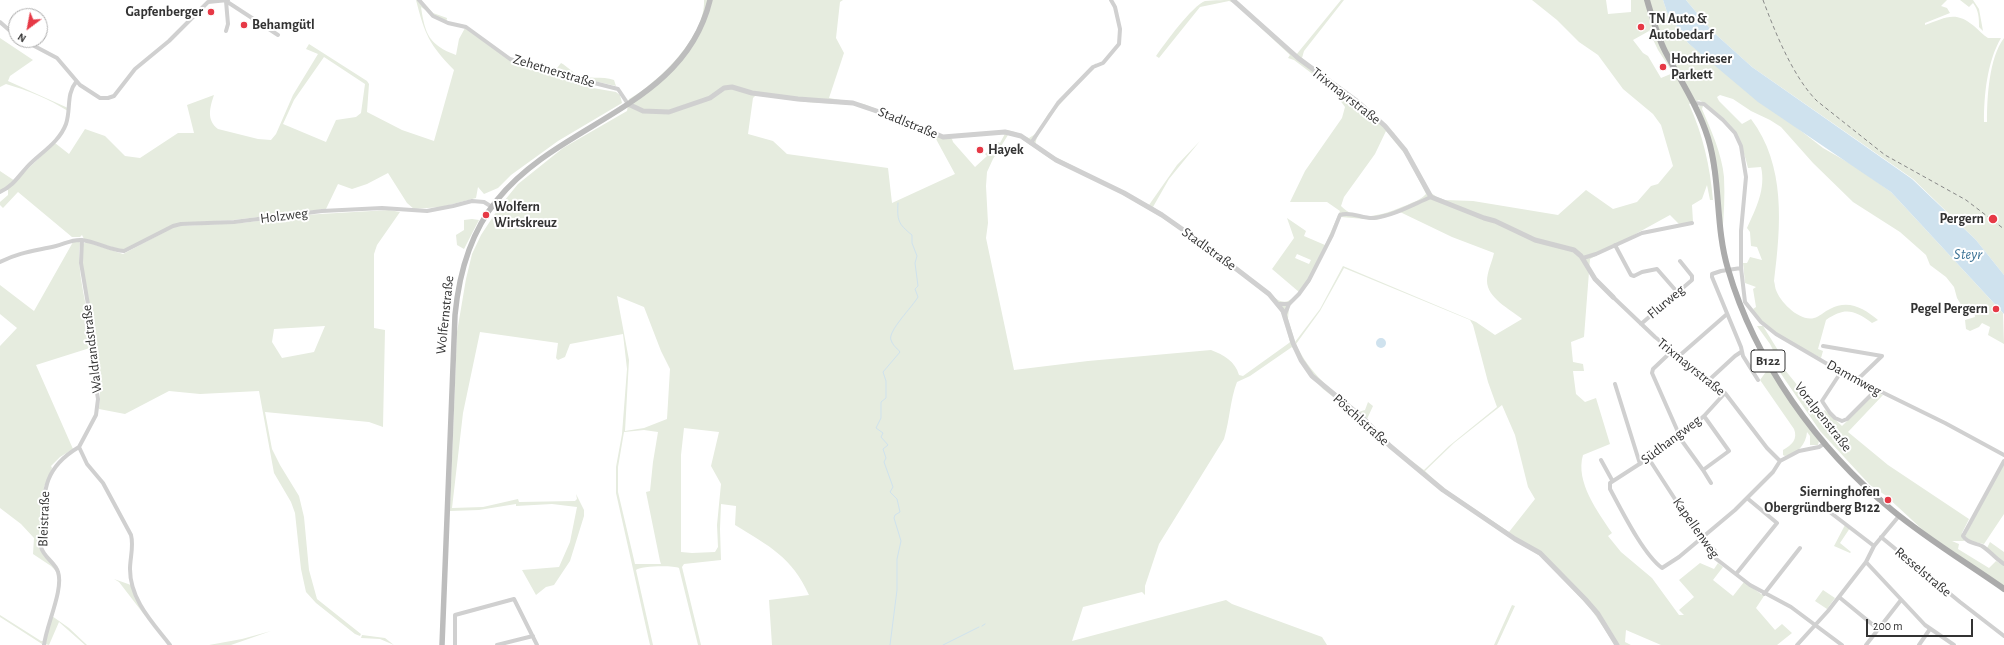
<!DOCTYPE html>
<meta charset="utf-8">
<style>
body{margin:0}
#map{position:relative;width:2004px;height:645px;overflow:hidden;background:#fff;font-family:"Alegreya Sans",sans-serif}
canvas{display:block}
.north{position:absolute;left:8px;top:8px;width:40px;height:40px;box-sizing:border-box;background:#fff;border:1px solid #adadad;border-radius:50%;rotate:212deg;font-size:11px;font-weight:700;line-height:16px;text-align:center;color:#333}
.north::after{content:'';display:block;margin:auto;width:14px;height:18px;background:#e63946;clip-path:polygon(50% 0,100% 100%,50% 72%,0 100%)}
.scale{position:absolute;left:1866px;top:619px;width:107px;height:18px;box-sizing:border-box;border:2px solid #333;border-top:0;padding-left:5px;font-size:12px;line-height:14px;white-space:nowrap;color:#333;-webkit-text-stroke:3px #fff;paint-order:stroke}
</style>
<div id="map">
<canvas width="2004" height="645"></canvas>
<div class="north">N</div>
<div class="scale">200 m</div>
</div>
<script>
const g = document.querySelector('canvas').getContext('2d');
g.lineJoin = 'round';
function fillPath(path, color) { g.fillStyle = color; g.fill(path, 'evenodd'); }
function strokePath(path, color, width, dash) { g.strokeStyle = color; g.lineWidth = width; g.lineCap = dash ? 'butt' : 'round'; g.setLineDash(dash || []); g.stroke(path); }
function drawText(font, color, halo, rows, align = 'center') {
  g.font = font + ' "Alegreya Sans",sans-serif'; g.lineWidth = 4; g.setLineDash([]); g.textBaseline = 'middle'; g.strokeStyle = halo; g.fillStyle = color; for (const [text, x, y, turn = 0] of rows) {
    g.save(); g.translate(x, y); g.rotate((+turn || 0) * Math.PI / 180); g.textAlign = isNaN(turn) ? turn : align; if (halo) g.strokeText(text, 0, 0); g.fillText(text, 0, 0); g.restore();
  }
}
fillPath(new Path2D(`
 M416 0H421L433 13 447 18 446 24 421 7C425 34 429 45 456 55L459 39 465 28 508 59 539 71 580 81 593 88 616 92 620 95 622 103 558 141 511 175 498 188 484 194 478 187 476 198 441 207 414 209 407 203 388 173 367 184 352 189 338 184 326 209 233 220 181 223 123 250 84 239 82 235 80 237H72L18 192 3 208 0 205V202L8 195V190L5 189 0 191V171L15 181 55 143 69 154 85 129 105 136 125 156 140 158 178 133H194L187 105 214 95C210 107 206 120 218 129L258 139 271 140 276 134 293 95 318 54 306 49 309 44 367 81 369 84 367 112 402 130 434 141 454 70C429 44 425 35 416 0ZM324 57 365 84 361 113 356 117 336 120 326 142 283 124 294 100Z
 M704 0H843L840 2 836 38 844 53 829 98 864 104 952 139 953 142 975 167 987 156 985 154 998 142 1000 143 1007 130 1015 132 1029 138 1037 133 1048 114 1096 63 1094 69C1082 78 1033 131 1036 145L1042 150 1149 205 1177 165 1200 141 1169 179 1153 207 1278 300C1288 305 1293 298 1299 292L1272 269 1294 238 1287 218 1306 231 1304 236 1325 245 1340 211 1327 202H1290L1305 171 1342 118 1345 107 1331 88 1294 60 1288 58 1290 55 1234 3 1229 1 1200 7 1159 58 1156 56C1165 43 1192 6 1205 1 1214 0 1227 0 1236 0L1296 55 1341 0H1344L1304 51 1302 58 1394 133 1431 193 1437 197 1445 200 1473 201 1558 215 1586 190 1613 209 1637 202 1651 186 1658 184 1673 166 1661 125 1653 114 1623 89 1598 55 1579 42 1557 20 1532 0H1606L1608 14 1631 12V0H1663L1667 12 1688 43 1823 148 1856 167 1891 192 2003 313 2004 344 1988 335 1990 327 1982 323 1979 327 1970 331 1966 329 1965 320 1975 317 1974 309 1963 308 1957 298 1954 287 1946 277 1930 265 1926 255 1900 232 1853 202 1813 163 1781 127 1770 120 1751 111 1733 99 1720 95 1717 97 1719 101 1742 124 1751 119C1786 165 1781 226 1774 281 1775 284 1775 288 1776 290 1780 302 1800 322 1814 318 1819 317 1825 311 1830 309 1848 299 1864 308 1878 320L1872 323C1854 310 1845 307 1826 320L1818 349 1823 351 1821 358C1797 345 1767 333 1753 309L1756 307 1753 289 1756 287 1745 283 1743 263H1747L1750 257 1762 260 1757 247 1751 246 1750 232 1747 228C1756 208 1766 189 1761 167L1748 168C1740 134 1728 118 1699 100L1689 104C1703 135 1710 166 1713 200H1710L1707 185 1702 199 1692 205 1693 222 1679 224 1670 215 1590 259 1584 337 1571 342 1573 362 1583 364 1584 371H1573L1576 394 1585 402 1596 398 1610 444 1583 455C1575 482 1598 512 1612 533L1608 536 1621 552 1652 578 1679 615H1684L1679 610 1694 597 1679 580 1700 563 1714 569 1718 563 1723 567 1713 580 1733 596 1744 582 1764 596 1756 608 1775 630 1782 624 1792 633 1777 645H1661L1626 630 1625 642 1631 645H1615L1591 609 1543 558 1451 498 1361 419 1323 389 1313 378 1292 347 1250 376 1237 382C1230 400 1230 419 1224 439L1159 544 1145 586V595L1142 592 1083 607 1072 641 1226 600 1232 604 1322 637 1327 645H772L769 600 809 595C792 557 769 546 735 525L736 506 721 504 720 529 721 560 684 564 682 567 701 645H698L679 568C673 565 639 566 636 570L653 645H650L616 493V467L622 434 627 369 623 334 570 344 565 357 558 360 556 358 558 343 480 332 463 413 452 508 483 507 518 499 519 502 575 501 577 499 576 494 584 510V516L570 561 554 585 546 587 536 595 522 570 559 567 570 542 577 507 552 504 516 506V504L479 510 450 511 457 332 466 279 472 254 481 235 500 206 518 184 563 148 627 111 629 99C658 83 706 36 704 0ZM1649 31 1658 50 1673 73 1661 78 1648 56 1643 53 1633 40ZM756 95 805 102 855 105 908 124 936 139 955 174 892 203 888 168 787 154 773 141 748 134 753 98ZM1386 131 1408 158 1426 194C1421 200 1413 202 1407 205 1387 213 1359 225 1341 206L1344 197 1375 154ZM1008 135 1019 137 1049 158 1122 194 1161 217 1209 250 1272 299 1283 315 1290 342 1289 343 1243 376 1239 375C1235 361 1224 355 1211 350L1088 361 1014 370 986 238 988 223 986 186 987 172 993 159ZM1400 212 1452 237 1494 253C1492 262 1487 272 1487 281 1487 298 1510 309 1522 319L1495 335 1476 322 1343 266 1320 309 1295 342 1288 319 1289 307 1310 282 1341 217 1376 220ZM1297 254 1311 260 1309 264 1295 258ZM1344 268 1470 320 1473 325 1488 382 1497 407 1449 446 1424 470 1394 448 1367 419 1373 406 1368 402 1365 410 1358 412C1333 391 1310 375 1296 344L1320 311ZM617 296 644 307 661 351 670 369 667 419 644 428 625 431 629 360ZM1502 405 1515 435 1528 487 1535 499 1509 532 1442 487 1425 471 1454 443ZM684 428 719 432 711 466 721 484 717 525 718 547 715 552 692 553 681 552V455ZM644 430 658 432 653 462 650 491 646 492 660 561 661 564H635L618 492V467L624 432Z
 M1686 0H1947L1941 6 1947 8 1950 13 1925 23V25C1945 18 1955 10 1974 26 1979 30 1983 35 1988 38H2001C1987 62 1984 95 1984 122H1987C1987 97 1989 58 2004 38V275L1976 240 1913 179 1752 67 1712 31Z
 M1960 0H1973L1979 9 1983 31 1979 27C1979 18 1979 11 1973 3L1969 7Z
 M0 38 33 60 10 76 8 81 68 108V111C49 99 27 90 6 84L0 87Z
 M561 63C567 66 573 73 579 76 587 79 602 76 614 80L616 86 554 72Z
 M1700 105 1703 106 1702 109C1711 130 1722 154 1724 177 1725 196 1724 216 1722 235L1704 120 1699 107Z
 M389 210 400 212 377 245 374 254V328L385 330 383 427 369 422 265 412 272 449 280 465 299 496 304 517 309 570 317 599 361 634 360 636 355 634 316 603 306 592 301 569 295 513 291 502 274 473 259 391 200 394 169 391 125 414 99 409 100 390 94 370 95 340 82 263 83 244 86 242 123 254 174 227 181 226 242 223 303 215ZM325 326 314 352 282 358 272 342 274 329Z
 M472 219 479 220 464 249 457 245 456 235 464 230V220Z
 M79 241 80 243C76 278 90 312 93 347L36 365 73 449 60 457 51 466 52 468 44 487 39 543 56 571 51 566 33 554 34 538 21 524 0 508V346L17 328 0 314V285L34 311 73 242Z
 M1757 326H1763L1784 360 1785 370 1820 413 1825 410 1842 426 1876 392 1883 395 1848 432 1888 465 1969 519 1962 533 1964 541H1952L1959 544 1958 549 1989 568 1996 561 2004 566V587L1925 532 1885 495 1870 485 1820 431 1775 365 1779 362 1770 344Z
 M1768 369 1819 441 1818 445H1810V436L1807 432C1806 444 1798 454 1785 456L1783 455V450C1792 445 1798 439 1794 429L1760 380Z
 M2004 463V514L1984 544 1970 541 1965 536Z
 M1845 525 1850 528 1840 543 1851 552 1850 553 1834 546Z
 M1990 542 2004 552V563L1987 548Z
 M114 579 131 585 146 617 119 582Z
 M1823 590 1835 598 1827 609 1815 601Z
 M1512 605 1515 606 1497 645H1494Z
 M0 615 41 641H43L42 644 0 617Z
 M52 616 69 628 87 645H85L59 622 49 645 45 644Z
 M271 631 231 645H209L242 639Z
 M362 635 385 638 394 645 380 639 361 638Z`), '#e6ecdf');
fillPath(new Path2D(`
 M1663 0H1686L1712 31 1752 67 1912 179 1976 240 2004 275V314L1891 192 1758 102 1688 43 1667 12Z
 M1376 343a5 5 0 1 1 10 0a5 5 0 1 1-10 0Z`), '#cfe2ee');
strokePath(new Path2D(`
 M982 626 985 624
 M890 645 897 590V559L901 541 894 518 895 515 900 512 897 499 890 492 893 487 884 462 886 458 883 449 888 445 881 437 883 433 876 428 881 418V402L886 398V381L883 372 900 352C897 348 893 346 891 340 887 332 913 306 918 297L915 289 918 286 915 263 917 256 912 243V235C898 224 897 220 898 203
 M943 645 979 627`), '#cfe2ee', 1);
strokePath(new Path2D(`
 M419 0 433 16 448 23 466 27 510 59 539 69 618 89 628 104
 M226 1 278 35
 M226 1 228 24 226 31
 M0 22 16 36
 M23 40 57 58 80 85 100 98H108L114 96 135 69 169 41 208 2 228 0
 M1694 103 1704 104 1723 120 1735 133 1741 146 1746 177 1741 231V268L1745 302 1761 322 1776 334 1841 372 1945 423 2004 455
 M1031 143 1058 103 1093 67 1103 63 1119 44 1120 29 1115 7 1111 0
 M0 192C13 186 17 178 27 167 40 153 59 143 66 124 71 110 66 94 76 82
 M82 240 81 263 94 340 92 362 98 399 96 415 79 447 87 464 103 483 131 535C134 546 130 558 130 569 130 600 153 623 170 645
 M1615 245 1631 275 1634 276 1642 272 1657 269 1678 293
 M1583 258 1596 254 1642 233 1692 223
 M0 262C20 252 35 251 56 246 65 244 72 239 82 240 97 242 109 250 124 251L173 226 181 224 234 222 322 211 382 208 427 211 453 206 472 201 484 202 492 207
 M1741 268 1721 271 1712 274V277L1741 347 1743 356 1758 380
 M1613 297 1655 337 1725 393 1767 448 1780 461
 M1279 304H1289
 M1285 314 1289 304 1299 294 1309 280 1332 235 1340 215C1351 211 1363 219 1374 218 1393 216 1414 204 1431 197
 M1641 324 1692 280V276L1680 261
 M1823 346 1882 356 1857 380
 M1672 351 1653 369 1652 373 1682 441 1703 470 1729 451 1704 416
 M1679 356 1727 314
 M1841 372 1822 401 1830 413 1835 418 1842 421 1847 419 1872 394
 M1709 380 1735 356 1741 352
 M1615 384 1640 464
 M1725 393 1704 416 1672 443 1610 483V489C1622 511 1643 554 1662 568L1679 557 1735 510 1773 472 1780 461 1799 451 1819 447 1825 443
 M1649 459 1697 533 1715 551V558L1750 585 1791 607 1842 645
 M1601 460 1612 480
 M2004 461 1963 536C1967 543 1975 543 1982 546 1990 551 1996 559 2004 564
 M1703 470 1711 483
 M1831 513 1874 546
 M1899 516 1874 546 1866 562 1925 625 1954 645
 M1881 537 1960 602 2004 636
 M1736 574 1777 523 1747 498
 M1764 594 1800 548
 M1839 597 1878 629
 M44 645C46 626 64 589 58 572 55 562 44 558 41 547 41 540 42 533 43 526 43 489 45 467 79 447
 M455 645V615L514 599 537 645
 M497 645 533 636
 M1797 645 1828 611 1866 562
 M1866 645 1901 600
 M1919 645 1930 629`), '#d0d0d0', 4);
strokePath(new Path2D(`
 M1233 0 1298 58 1358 102 1385 126 1405 150 1431 197 1484 218 1495 221 1535 240 1574 250 1581 256 1595 279 1613 297
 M628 104 643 111 669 112 710 98 724 88 732 87 752 93 798 99 853 103 903 120 943 137 1005 132 1021 136 1056 160 1124 193 1162 215 1209 248 1269 294 1283 311 1293 343 1301 360 1312 376 1363 418 1390 446 1443 490 1515 539 1540 553 1585 599 1598 614 1617 645`), '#d0d0d0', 5);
strokePath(new Path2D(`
 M442 645 455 315C459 273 470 233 497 200 560 121 684 108 710 0`), '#bdbdbd', 5.5);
strokePath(new Path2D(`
 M1647 0C1652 17 1657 35 1665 51 1680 80 1698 106 1708 138 1721 181 1715 226 1728 269 1755 362 1818 449 1892 510 1927 539 1967 563 2004 589`), '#ababab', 6);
strokePath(new Path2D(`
 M1763 0C1775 32 1793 77 1817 101L1885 155 1966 200 2004 229`), '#888', 1, [4, 3]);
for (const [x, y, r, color] of [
 [211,12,4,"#e63946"],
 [244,25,4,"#e63946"],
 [1641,27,4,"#e63946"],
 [1663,67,4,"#e63946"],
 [980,150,4,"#e63946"],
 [486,215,4,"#e63946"],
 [1993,219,5,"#e63946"],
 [1996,309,4,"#e63946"],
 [1888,500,4,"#e63946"]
]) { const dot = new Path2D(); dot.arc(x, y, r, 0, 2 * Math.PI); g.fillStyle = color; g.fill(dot); strokePath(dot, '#fff', 1.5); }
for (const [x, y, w] of [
 [1768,361,34]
]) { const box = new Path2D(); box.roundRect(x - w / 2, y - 11, w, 22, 3); g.fillStyle = '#fff'; g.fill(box); strokePath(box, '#333', 1); }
drawText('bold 13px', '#333', null, [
 ["B122",1768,361]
]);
drawText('bold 14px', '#333', '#fff', [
 ["Gapfenberger",203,12,"right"],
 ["TN Auto &",1649,19],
 ["Autobedarf",1649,35],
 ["Behamgütl",252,25],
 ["Hochrieser",1671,59],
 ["Parkett",1671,75],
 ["Hayek",988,150],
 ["Wolfern",494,207],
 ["Wirtskreuz",494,223],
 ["Pergern",1984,219,"right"],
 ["Pegel Pergern",1988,309,"right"],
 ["Sierninghofen",1880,492,"right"],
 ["Obergründberg B122",1880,508,"right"]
], 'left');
drawText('14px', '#333', '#fff', [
 ["Zehetnerstraße",554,71,17],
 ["Trixmayrstraße",1346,96,38],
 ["Stadlstraße",908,123,22],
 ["Holzweg",284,216,-7],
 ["Stadlstraße",1209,249,36],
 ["Flurweg",1666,302,-40],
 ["Wolfernstraße",445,315,-84],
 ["Waldrandstraße",92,349,-97],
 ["Trixmayrstraße",1691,367,39],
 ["Dammweg",1854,378,29],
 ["Voralpenstraße",1823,417,52],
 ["Pöschlstraße",1361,420,42],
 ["Südhangweg",1671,440,-37],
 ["Bleistraße",44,519,-88],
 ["Kapellenweg",1696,528,55],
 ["Resselstraße",1923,572,40]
]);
drawText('italic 15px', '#3f7597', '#fff', [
 ["Steyr",1968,254]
]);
</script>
